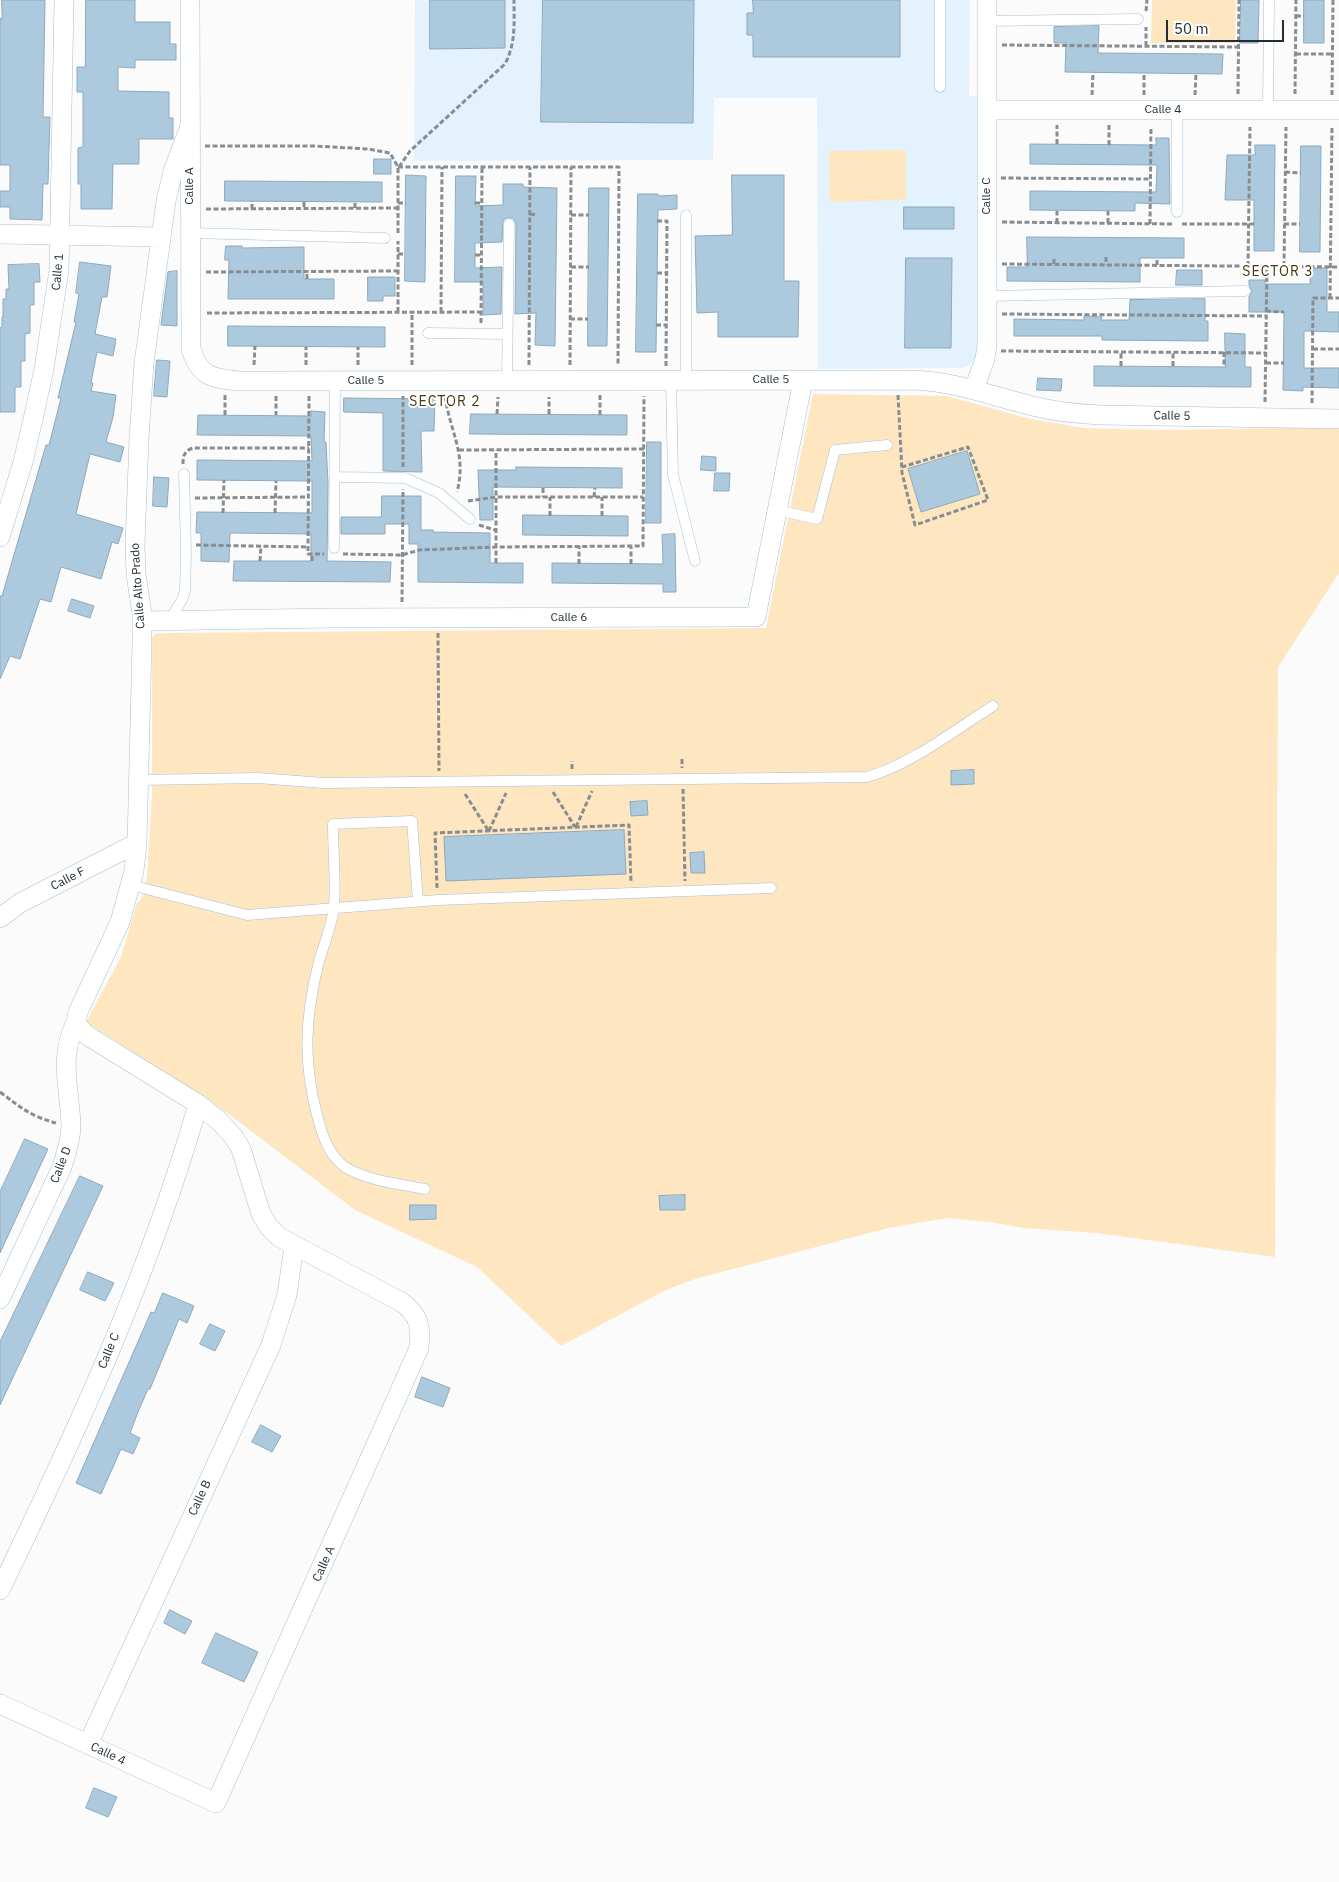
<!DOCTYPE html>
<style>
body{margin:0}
#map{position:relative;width:1339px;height:1882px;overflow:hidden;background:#fbfbfb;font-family:"IBM Plex Sans",sans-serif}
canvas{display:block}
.scale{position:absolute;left:1166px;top:20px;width:118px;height:22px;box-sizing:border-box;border:2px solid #222d35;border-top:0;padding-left:6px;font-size:15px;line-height:18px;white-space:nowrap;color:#222d35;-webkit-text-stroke:4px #fff;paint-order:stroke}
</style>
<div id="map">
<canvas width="1339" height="1882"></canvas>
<div class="scale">50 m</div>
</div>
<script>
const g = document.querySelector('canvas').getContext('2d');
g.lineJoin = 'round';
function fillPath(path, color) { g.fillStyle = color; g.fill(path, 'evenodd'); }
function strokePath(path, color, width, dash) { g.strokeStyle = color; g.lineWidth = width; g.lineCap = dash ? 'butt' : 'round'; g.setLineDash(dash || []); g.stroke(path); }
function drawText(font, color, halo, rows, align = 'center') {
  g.font = font + ' "IBM Plex Sans",sans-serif'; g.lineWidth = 4; g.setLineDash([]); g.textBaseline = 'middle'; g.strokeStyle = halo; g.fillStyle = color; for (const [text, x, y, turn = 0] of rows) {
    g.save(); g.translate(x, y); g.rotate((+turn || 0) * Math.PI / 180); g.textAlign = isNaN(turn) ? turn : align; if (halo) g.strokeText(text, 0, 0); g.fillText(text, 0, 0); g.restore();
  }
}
fillPath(new Path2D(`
 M415 0H970L969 96H977L978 342 976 356 973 362 968 366 962 368 818 369 817 98H714L713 160 414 161Z`), '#e4f2fd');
fillPath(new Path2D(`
 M1152 0H1236L1235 43H1151Z
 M906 150V200L830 202 829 151Z
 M813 394 947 396 1026 418 1083 428 1162 430 1339 427V573L1278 667 1275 1257 1096 1233 1024 1228 989 1222 947 1218 888 1228 695 1279 666 1290 561 1346 477 1267 355 1210 226 1112 86 1022 121 957 137 903 142 898 147 876 152 795V638L155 634 165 633 766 628Z`), '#fee7c0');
const building = new Path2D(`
 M2 0H45L43 117H50L48 184H43L42 220 10 219V207H0V191H10V165H0V18L2 19Z
 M86 0H135V22H170V44H176V60H135V68L118 67V91L169 92V118H173V139H139V164H113L112 209H81V184H78V148L83 147V92H77V67H85Z
 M430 0H505V48L430 49Z
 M543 0H694L693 123 541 122Z
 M753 0H900V57H753V35H747V13H753Z
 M1241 0H1259L1258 43H1240Z
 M1304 0H1324V43H1304Z
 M1099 26 1098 53 1223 54 1222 74 1065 72 1066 43H1054V27Z
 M1156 138H1169L1170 204 1135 203V211L1030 210V191L1156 192 1157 165 1030 164V144L1156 145Z
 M1255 145H1275L1274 251H1254V200H1225L1227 155H1255Z
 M1301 146H1321L1320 252H1300Z
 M374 159H391V174H374Z
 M406 175 426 176 425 282 405 281Z
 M732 175H784V281H799L798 337H718V312L697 313 695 236 732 235Z
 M456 176H476L475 206 503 205V184H523V187L557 188 555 346 535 345 536 313 515 314 516 224 513 218H506L503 221 502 242 475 243V268L502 267 501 314 483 315V282H455Z
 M225 181 382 182V202L225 201Z
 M589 188H609L607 346H588Z
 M638 194H658V196L677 195V209L658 210 656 352H636Z
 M904 207H954V229H904Z
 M1027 237 1184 238V258H1140V282L1007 281V267H1027Z
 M226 246H242V248L304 247V279H334V299H228L229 260H225Z
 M906 258H952L951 348H905Z
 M80 262 111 266 107 297H102L95 334 116 339 113 356 97 352 91 383H93L91 391 116 395 113 417 106 442 124 447 120 462 90 454 76 514 123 528 118 544 112 542 101 579 61 567 51 602 40 599 20 659 10 656 0 679V596H2L46 445H49L61 398H58L76 322H74L79 294 76 293Z
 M39 264 40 282H34V305H30V333L25 334V361H21V387H15V412H0V328L2 327V317H3V299H6V289H9L8 265Z
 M1310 268H1327V312H1339V332L1304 331V368H1339V388L1303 387V391L1283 390 1284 312H1249V297L1252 291 1249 285V280H1265V284H1310Z
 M1177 270H1202V285H1176Z
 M177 271V326L161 325 168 272Z
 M368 277H395V296H383V301H368Z
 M1205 299V321H1208V341L1102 340V336H1014V319L1084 320V316L1102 317 1101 320H1129L1130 300Z
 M228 326 385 327V347L228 346Z
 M1225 333 1245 334V367H1251V387L1094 386V366L1225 367Z
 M157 360 170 361 167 397 154 396Z
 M1038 378 1062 379 1061 391 1037 390Z
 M344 398 435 399 434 431H421L422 472 383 471V413L344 412Z
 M311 411 325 412 324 442H326L328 483 327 561 391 562 390 582 233 581 234 561H311V534L230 533 229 562 201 561V533H196L197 512 312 513V481L197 480V460L312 461 311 436 197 435 198 415 311 416Z
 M471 414 627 415V435L470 434Z
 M647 442H661V523H646Z
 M967 451 980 494 921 512 908 469Z
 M702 456 716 457V471L701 470Z
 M516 467 622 468V488L493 487V520H480L478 470H516Z
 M715 473H730L729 491H714Z
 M154 477 169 478 167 507 153 506Z
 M382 496H421V530H433V532L490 533V563H523V583L418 582V544H409V524H385V534H341V517H381Z
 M523 515 628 516V536L523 535Z
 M675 534 676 592H663V584L552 583V563L663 564 662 535Z
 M72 599 94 606 90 618 68 611Z
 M974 770V784L951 785V771Z
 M647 801 648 815 631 816 630 802Z
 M624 830 626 874 446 881 444 837Z
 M704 852 705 873H691L690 853Z
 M25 1139 48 1149 0 1253V1192Z
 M80 1176 103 1186 0 1405V1342Z
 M685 1195V1210H660L659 1196Z
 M410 1205H436V1219L410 1220Z
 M88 1272 114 1283 105 1301 80 1290Z
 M163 1293 194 1306 187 1323 179 1319 150 1389H148L138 1412 130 1433 140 1438 133 1454 121 1449 101 1494 76 1483 151 1312 154 1313Z
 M210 1324 225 1331 215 1351 200 1344Z
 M422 1377 450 1388 443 1407 415 1397Z
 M261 1425 281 1436 272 1452 252 1442Z
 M170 1610 192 1621 185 1634 164 1623Z
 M216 1633 258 1652 244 1682 202 1663Z
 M94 1788 117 1797 108 1817 86 1808Z`);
fillPath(building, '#acc9de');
strokePath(building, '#8da9be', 1);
const lane = new Path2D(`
 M940 0V87
 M987 21 1138 19
 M1177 110V212
 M1268 110 1269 0
 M190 233 385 238
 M987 296 1245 291
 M428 333 507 334
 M686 380V215
 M507 381 509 224
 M671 381 673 475 695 561
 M335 477 405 478 439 493 470 519
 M777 510 817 519 835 450 887 445
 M334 548 335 381
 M169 621 182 600 185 591 186 553 184 474
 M139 780 258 778 324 783 867 777C912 764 953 731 993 706
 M131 885 247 915 438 900 771 888
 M418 901 412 821 333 824C333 850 336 881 334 907 332 926 323 946 318 965 305 1019 303 1061 317 1115 322 1134 328 1155 345 1167 368 1181 400 1184 425 1189`);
const street = new Path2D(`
 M190 0 191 349C200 377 211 378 239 381L914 380C959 382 993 397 1037 407 1058 412 1080 414 1101 415L1339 419
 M987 110H1339
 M0 234 161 237
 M974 389 985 359 987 345V0
 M0 537 23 462 34 415 44 369 59 270 64 0
 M142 621 333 618 756 617 803 380
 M0 918 20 903 137 843
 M0 1299 62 1167C66 1153 71 1141 71 1126 70 1087 58 1059 76 1022
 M0 1590C76 1433 150 1273 198 1104
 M0 1704 216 1803 419 1348C421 1327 420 1317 403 1303L279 1237 269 1227 261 1214 241 1149 233 1136 219 1121 198 1104 88 1036C78 1028 74 1022 79 1010L120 922 134 871 137 843 142 643V614L136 574 135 545 139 438 144 363 166 201 173 171 190 126
 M88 1744 271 1345 287 1295 294 1246`);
strokePath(lane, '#a4c1d5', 11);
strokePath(street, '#a4c1d5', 20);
strokePath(new Path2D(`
 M1146 11 1147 0
 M1296 16H1304
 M1002 45 1239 47
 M1146 46V27
 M1296 54H1332
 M1238 94 1239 0
 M1295 94 1296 0
 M1092 95 1093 73
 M1144 95V73
 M1195 95 1196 73
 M1332 95 1333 0
 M1057 144V125
 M1109 145V125
 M205 146H315L368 149 390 153 398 167V234
 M398 167H619L618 365
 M399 167 410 151 505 64C516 43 514 23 514 0
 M1285 172 1301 173
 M1001 178 1151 179
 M304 202V209
 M398 203H406
 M475 203H482
 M355 208V202
 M206 209 398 208
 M252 209V201
 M530 214 537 215
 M571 215H589
 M657 221H667L666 366
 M1002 222 1173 224
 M1057 223V211
 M1108 223V211
 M1150 224 1151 127
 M1182 224H1254
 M1284 224H1300
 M398 254H405
 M475 255H482
 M1106 257V265
 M1002 264 1339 267
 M1054 264V257
 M1157 265V258
 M1248 266 1250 127
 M1284 266 1286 127
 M571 267H589
 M206 272 398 271
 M657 273H667
 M307 279V272
 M1330 298 1332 126
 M1266 311 1284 312
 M398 312V241
 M441 312 442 167
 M207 313 482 312
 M1002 314 1266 316
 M570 319H588
 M481 323 482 167
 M656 325H666
 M1313 349H1339
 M1001 351 1266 353
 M1224 352V367
 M1266 363H1284
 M254 365 255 346
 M306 365V347
 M358 365V347
 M412 365V313
 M529 365 530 167
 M570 365 571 167
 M1121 366V352
 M1173 366V352
 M898 395 902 473 915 525 988 500 968 447 902 467
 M276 396V415
 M309 396 308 554H324
 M445 396C450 432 467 454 457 492
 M1265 402 1267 266
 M1312 403 1313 298H1339
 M497 414 498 397
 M549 414V397
 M225 415V395
 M600 415V395
 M459 450 644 449
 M183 464C183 456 184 451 193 448H309
 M403 467V396
 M543 488V497
 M594 497 595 488
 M195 498 308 497
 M468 501 496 497H643
 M223 513 224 480
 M275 513 276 481
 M550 516V497
 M602 516V497
 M479 525 495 530
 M196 545 308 547
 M343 554 402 555 419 550 496 547 643 546 644 396
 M260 561 261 546
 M312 561V554
 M496 563V450
 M579 564V546
 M631 564V546
 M402 602 403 489
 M438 633 439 771
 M682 759V768
 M572 769V761
 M683 789 685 881
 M553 792 575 827
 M465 794 488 830
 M576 827 592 791
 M489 831 506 793
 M437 888 435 833 629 825 631 882
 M0 1092C20 1107 30 1116 56 1123`), '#878d91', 3, [5, 2.5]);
strokePath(lane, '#fff', 10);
strokePath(street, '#fff', 19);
drawText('12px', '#222d35', '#fff', [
 ["Calle 4",1163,110],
 ["Calle A",190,186,-90],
 ["Calle C",987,196,-90],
 ["Calle 1",58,272,-85],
 ["Calle 5",771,380],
 ["Calle 5",366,381],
 ["Calle 5",1172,416,1],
 ["Calle Alto Prado",138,586,-94],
 ["Calle 6",569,618],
 ["Calle F",68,879,-27],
 ["Calle D",61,1165,-69],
 ["Calle C",109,1351,-68],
 ["Calle B",200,1498,-65],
 ["Calle A",324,1564,-66],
 ["Calle 4",108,1754,25]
]);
g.letterSpacing = '1px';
drawText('14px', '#49360f', '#fff', [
 ["SECTOR 3",1278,272],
 ["SECTOR 2",445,402]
]);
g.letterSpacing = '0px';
</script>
